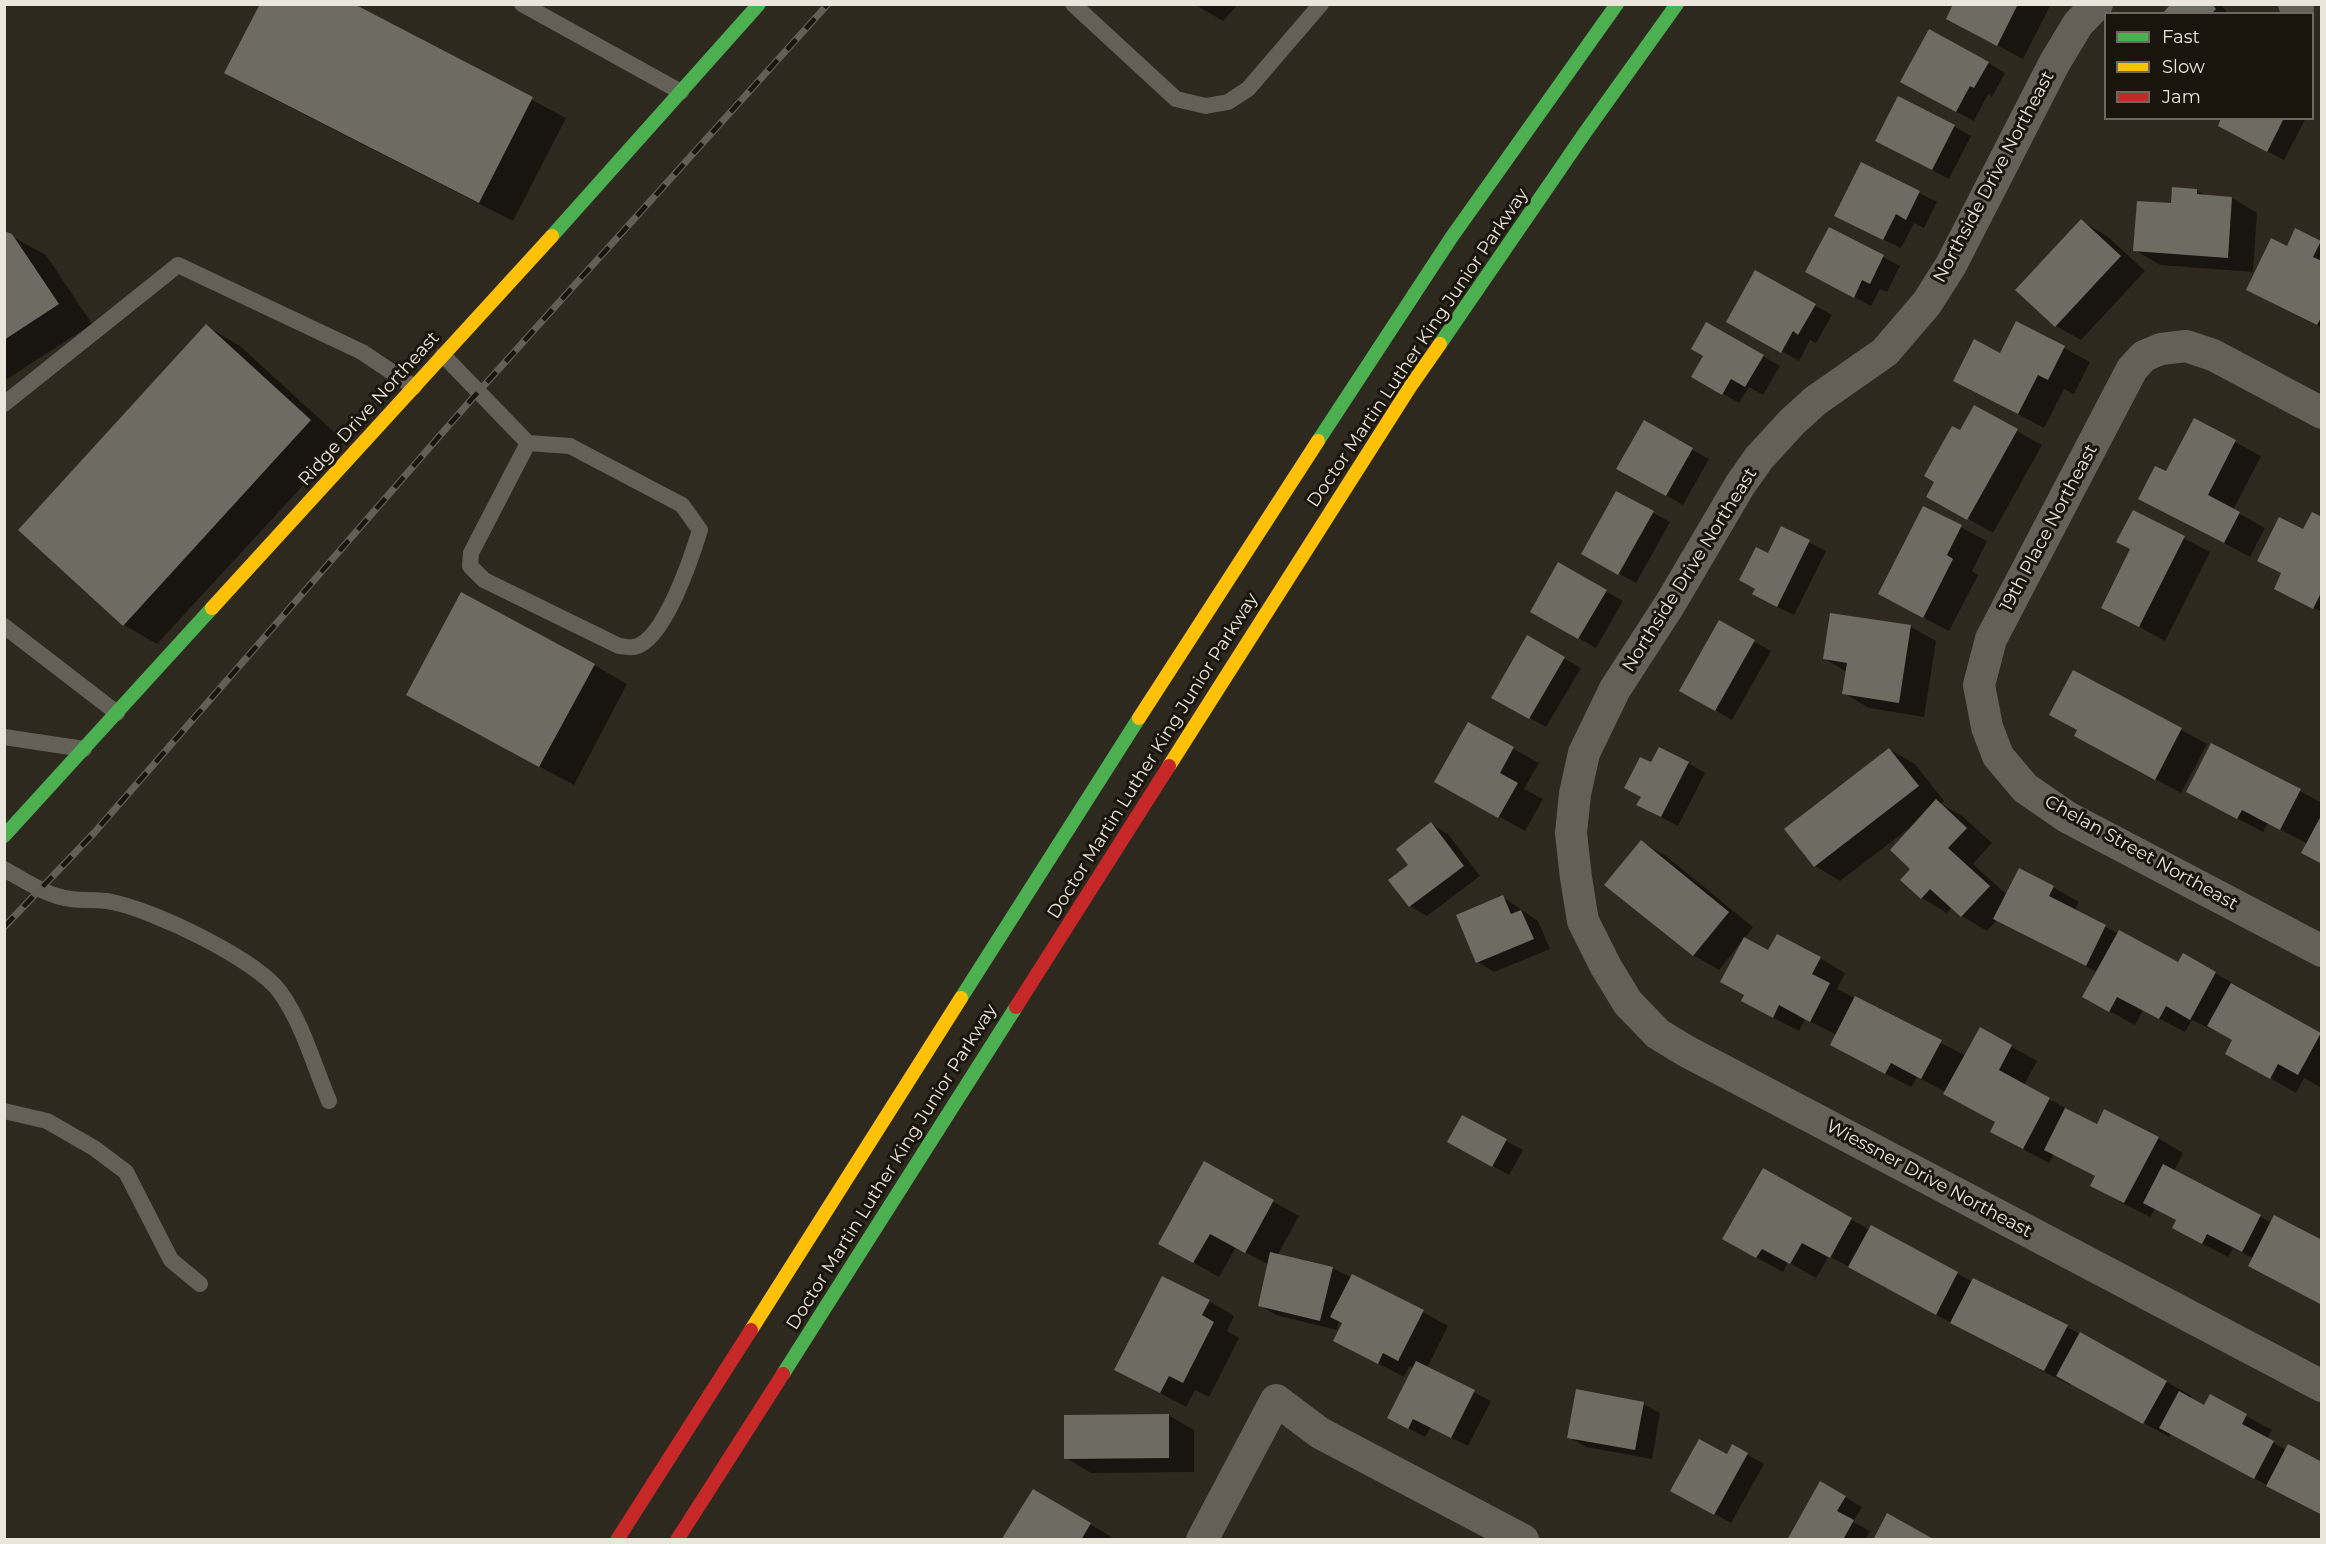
<!DOCTYPE html>
<style>
body{margin:0}
#map{position:relative;width:2326px;height:1544px;overflow:hidden;background:#2e291f;font-family:Montserrat,sans-serif}
canvas{display:block}
.frame{position:absolute;inset:0;border:6px solid #ebe6db;pointer-events:none}
.legend{position:absolute;left:2104px;top:12px;width:210px;height:108px;box-sizing:border-box;background:#19150d;border:2px solid #6d695f;margin:0;padding:8px 10px;list-style:none;font-size:18px;color:#ebe6db}
.legend li{display:flex;align-items:center;gap:12px;height:30px}
.legend b{width:30px;border:2px solid #6d695f}
</style>
<div id="map">
<canvas width="2326" height="1544"></canvas>
<div class="frame"></div>
<ul class="legend">
<li><b style="height:8px;background:#4caf50"></b>Fast</li>
<li><b style="height:8px;background:#ffc107"></b>Slow</li>
<li><b style="height:8px;background:#c62828"></b>Jam</li>
</ul>
</div>
<script>
const g = document.querySelector('canvas').getContext('2d');
g.lineJoin = 'round';
function fillPath(path, color) { g.fillStyle = color; g.fill(path, 'evenodd'); }
function strokePath(path, color, width, dash) { g.strokeStyle = color; g.lineWidth = width; g.lineCap = dash ? 'butt' : 'round'; g.setLineDash(dash || []); g.stroke(path); }
function drawText(font, color, halo, rows, align = 'center') {
  g.font = font + ' Montserrat,sans-serif'; g.lineWidth = 6; g.setLineDash([]); g.textBaseline = 'middle'; g.strokeStyle = halo; g.fillStyle = color; for (const [text, x, y, turn = 0] of rows) {
    g.save(); g.translate(x, y); g.rotate((+turn || 0) * Math.PI / 180); g.textAlign = isNaN(turn) ? turn : align; if (halo) g.strokeText(text, 0, 0); g.fillText(text, 0, 0); g.restore();
  }
}
fillPath(new Path2D(`
 M350 4 566 118 513 221 260 92 226 72Z
 M1194 4H1238L1223 21Z
 M1955 4H2051L2023 59 1948 19Z
 M2173 4H2220L2229 14H2164Z
 M1988 63 2005 73 1992 97 1988 94 1974 121 1919 92Z
 M2223 118H2306L2284 160 2236 135Z
 M1954 126 1971 136 1949 179 1894 150Z
 M1862 164 1937 202 1924 228 1914 223 1901 248 1853 225Z
 M2196 190 2207 196 2232 198 2257 213 2253 272 2160 265 2135 250 2172 205Z
 M2081 221 2107 236 2145 271 2081 340 2056 326Z
 M1830 229 1900 266 1887 292 1880 289 1871 306 1824 281Z
 M2296 231 2322 243V328L2248 290 2288 248Z
 M4 232 46 255 92 324 4 381Z
 M1756 272 1832 315 1816 343 1810 340 1799 361 1728 321Z
 M2017 323 2090 362 2074 394 2064 389 2044 428 1955 380 2000 355Z
 M1707 324 1780 366 1763 395 1749 387 1739 403 1693 376 1705 355Z
 M206 326 240 346 344 441 157 644 124 625Z
 M1974 407 2042 445 1993 533 1928 496Z
 M2194 420 2261 456 2233 510 2265 528 2250 557 2140 498 2167 473Z
 M1644 422 1709 459 1683 505 1618 468Z
 M1617 493 1670 522 1636 583 1583 554Z
 M1924 508 1987 541 1972 571 1978 575 1949 631 1905 608Z
 M2133 512 2210 552 2165 641 2103 607 2132 549Z
 M2322 519V612L2307 604 2283 574 2259 560Z
 M1782 528 1826 551 1794 615 1771 604 1768 555Z
 M1559 564 1623 601 1596 648 1532 611Z
 M1720 622 1771 651 1732 720 1681 690Z
 M1911 627 1936 641 1924 717 1869 708 1844 693 1847 672 1825 659Z
 M1528 638 1581 668 1546 727 1493 697Z
 M594 665 627 684 574 785 442 714Z
 M2074 672 2207 744 2181 793 2101 750 2079 730Z
 M1469 724 1539 763 1524 789 1543 799 1525 831 1436 781Z
 M1889 749 1915 764 1944 801 1941 804 1962 816 1992 843 1973 864 2007 895 2053 887 2079 902 2074 911 2179 964 2184 955 2322 1035V1088L2304 1078 2296 1093 2227 1053 2234 1040 2192 1020 2185 1032 2143 1010 2135 1025 2084 997 2097 972 1997 920 1987 931 1962 916 1952 907 1947 913 1922 898 1912 869V826L1840 881 1815 866Z
 M1688 763 1705 773 1678 826 1638 805 1652 764Z
 M2300 791 2322 803V863L2308 844 2268 823 2263 832 2188 792Z
 M1431 824 1448 834 1480 876 1427 916 1410 906V865Z
 M1641 842 1666 856 1753 927 1744 939 1769 952 1820 958 1845 973 1837 989 1966 1056 1980 1029 2037 1061 2024 1085 2097 1126 2158 1138 2183 1153 2174 1171 2272 1223 2253 1258 2233 1248 2228 1257 2199 1242 2177 1221 2155 1208 2150 1217 2117 1200 2092 1185 2097 1177 2054 1154 2049 1163 2017 1146 1996 1122 1946 1092 1917 1077 1911 1087 1857 1059 1837 1035 1805 1019 1799 1031 1768 1015 1746 995 1742 941 1719 970 1693 955Z
 M1503 897 1538 921 1550 949 1494 972 1477 962Z
 M1506 1141 1523 1150 1509 1175 1466 1151Z
 M1205 1163 1299 1216 1277 1256 1332 1268 1423 1312 1448 1326 1427 1368 1491 1401 1468 1446 1431 1427 1425 1437 1406 1427 1414 1369 1409 1366 1404 1377 1335 1341 1344 1324 1339 1321 1337 1330 1276 1315 1259 1305 1269 1265 1236 1247 1219 1277 1185 1258Z
 M1763 1170 1870 1230 1872 1227 1973 1282 2067 1327 2192 1396 2190 1399 2204 1407 2210 1396 2272 1430 2267 1439 2286 1450 2322 1463V1515L2171 1433 2169 1437 2071 1383 2070 1385 1977 1337 1829 1256 1816 1278 1788 1262 1783 1272 1750 1254Z
 M1209 1301 1234 1316 1227 1331 1239 1338 1209 1397 1195 1390 1186 1407 1116 1369Z
 M1643 1404 1660 1413 1652 1459 1586 1447 1569 1437Z
 M1168 1415 1194 1430V1472L1091 1473 1066 1458Z
 M1732 1446 1764 1464 1731 1523 1689 1500 1727 1456Z
 M1821 1483 1862 1507 1853 1522 1870 1531 1865 1540H1789Z
 M1034 1491 1115 1539 1003 1540Z`), '#0007');
fillPath(new Path2D(`
 M260 4H354L533 97 479 203 224 73Z
 M1953 4H2018L1997 46 1946 19Z
 M2171 4H2212L2216 9 2211 14H2162Z
 M1929 29 1989 62 1974 88 1970 86 1956 112 1900 82Z
 M1898 96 1955 125 1932 170 1875 141Z
 M2221 118H2284L2267 152 2218 126Z
 M1861 162 1920 191 1906 220 1896 214 1883 240 1834 216Z
 M2172 187 2197 189V194L2232 197 2228 258 2133 251 2137 201 2171 203Z
 M2081 219 2121 256 2055 327 2015 290Z
 M1829 227 1884 255 1870 284 1862 280 1854 298 1805 272Z
 M2295 228 2321 241 2313 257 2322 261V316L2317 325 2246 290 2271 238 2287 246Z
 M4 231 12 234 59 304 4 340Z
 M1755 270 1816 304 1798 335 1793 331 1781 353 1726 322Z
 M2016 321 2065 346 2048 380 2038 375 2018 414 1953 381 1974 339 2000 353Z
 M1706 322 1764 355 1745 387 1731 379 1722 395 1691 377 1703 356 1691 349Z
 M206 324 311 420 123 626 18 530Z
 M1974 405 2018 429 1967 520 1926 497 1934 482 1924 476 1952 426 1960 430Z
 M2194 418 2236 440 2208 495 2240 512 2224 543 2138 499 2155 466 2166 471Z
 M1644 420 1693 448 1666 496 1616 469Z
 M1616 491 1654 511 1618 575 1581 554Z
 M1923 506 1962 525 1947 555 1953 559 1923 618 1878 594Z
 M2133 510 2185 536 2139 627 2101 608 2130 549 2116 542Z
 M2312 512 2322 517V591L2313 609 2274 589 2281 573 2257 561 2279 517 2303 529Z
 M1781 526 1810 540 1777 607 1752 594 1755 589 1739 580 1756 547 1768 553Z
 M1558 562 1607 590 1578 639 1530 612Z
 M461 592 595 664 539 767 406 695Z
 M1830 613 1911 625 1899 703 1842 694 1847 663 1823 659Z
 M1719 620 1755 640 1715 711 1679 691Z
 M1527 635 1565 657 1529 719 1491 698Z
 M2073 670 2182 728 2155 780 2074 736 2077 730 2049 715Z
 M1468 722 1514 747 1500 773 1518 783 1498 818 1434 782Z
 M2211 743 2301 789 2280 830 2242 810 2237 819 2186 792Z
 M1659 747 1689 762 1661 817 1636 805 1641 797 1624 788 1640 757 1651 762Z
 M1889 748 1919 786 1814 867 1784 829Z
 M1936 799 1967 828 1948 848 1990 886 1961 917 1930 889 1921 899 1900 880 1910 869 1890 850Z
 M2322 814V864L2301 853Z
 M1431 822 1464 866 1409 907 1388 880 1408 865 1396 849Z
 M1641 840 1729 912 1693 956 1604 885Z
 M2019 868 2054 886 2049 896 2106 925 2086 966 1993 919Z
 M1503 895 1511 914 1521 910 1534 939 1476 963 1456 915Z
 M2119 930 2178 962 2183 953 2216 972 2190 1020 2166 1006 2159 1019 2117 997 2109 1012 2082 997Z
 M1777 934 1821 957 1812 974 1830 983 1810 1022 1779 1005 1773 1018 1741 1001 1744 995 1720 982 1744 937 1768 950Z
 M2231 983 2321 1033 2298 1075 2278 1064 2270 1079 2225 1054 2232 1040 2207 1026Z
 M1855 996 1942 1040 1921 1079 1891 1063 1885 1074 1830 1045Z
 M1980 1027 2012 1045 1999 1070 2050 1098 2023 1149 1990 1132 1995 1122 1943 1094Z
 M2065 1108 2097 1124 2104 1109 2159 1137 2124 1203 2090 1186 2095 1176 2044 1150Z
 M1462 1115 1507 1139 1492 1167 1447 1142Z
 M1204 1161 1274 1200 1245 1253 1210 1234 1193 1263 1158 1244Z
 M2163 1164 2261 1215 2242 1252 2207 1234 2202 1244 2172 1228 2176 1220 2143 1203Z
 M1763 1168 1852 1218 1830 1258 1802 1243 1790 1264 1762 1249 1756 1258 1722 1239Z
 M2274 1215 2322 1240V1305L2248 1266Z
 M1871 1225 1958 1272 1936 1315 1848 1267Z
 M1270 1252 1333 1267 1320 1321 1258 1306Z
 M1352 1274 1424 1310 1398 1361 1383 1353 1378 1364 1333 1341 1342 1323 1330 1317Z
 M1162 1276 1210 1300 1202 1315 1214 1322 1183 1383 1169 1376 1160 1393 1114 1370Z
 M1973 1278 2068 1325 2044 1371 1950 1323Z
 M2080 1332 2167 1381 2143 1424 2056 1376Z
 M1416 1361 1475 1390 1451 1438 1413 1419 1408 1429 1387 1418Z
 M1576 1389 1644 1402 1635 1450 1567 1438Z
 M2179 1391 2204 1405 2210 1394 2247 1414 2242 1424 2274 1441 2254 1479 2159 1428Z
 M1169 1414V1458L1064 1459V1415Z
 M1699 1439 1727 1454 1732 1444 1748 1453 1714 1515 1670 1491Z
 M2288 1444 2322 1462V1515L2266 1486Z
 M1820 1481 1846 1496 1837 1511 1854 1520 1843 1540H1787Z
 M1033 1489 1091 1523 1081 1540H1001Z
 M1887 1513 1935 1540H1873Z`), '#6d6b62');
strokePath(new Path2D(`
 M522 4 681 92
 M1073 4 1176 99 1206 106 1228 102 1248 89 1321 4
 M443 355 528 443 570 446 682 505 700 530C692 556 664 642 634 647 629 648 624 646 619 646L484 580 470 566 471 553 528 443
 M4 404 178 265 362 352 414 387
 M4 626 117 713
 M4 737 84 749
 M4 869C25 881 47 896 71 899 85 901 99 899 112 902 153 910 256 959 280 992 303 1024 314 1066 329 1101
 M4 1111 47 1121 94 1148 126 1172 171 1260 200 1284`), '#646058', 16);
strokePath(new Path2D(`
 M2097 4 2078 24 2055 62 1951 265 1927 303 1885 352 1815 401 1792 422 1759 458 1740 485 1670 604 1615 689 1584 753 1575 794 1571 833 1576 878 1583 921 1606 967 1628 1003 1658 1034 1686 1051 2322 1386
 M2294 4 2298 8
 M2322 413 2213 355 2186 346 2161 349 2144 356 2132 369 1991 639 1979 685 1987 727 1998 756 2025 788 2067 817 2322 951
 M1202 1540 1276 1400 1320 1433 1523 1540`), '#646058', 32);
strokePath(new Path2D(`
 M552 236 759 4
 M1440 344 1584 134 1677 4
 M1318 441 1451 238 1617 4
 M4 836 212 608
 M961 998 1139 718
 M783 1374 1016 1007`), '#4caf50', 14);
strokePath(new Path2D(`
 M212 608 552 236
 M1139 718 1318 441
 M1169 766 1410 387 1440 344
 M751 1330 961 998`), '#ffc107', 14);
strokePath(new Path2D(`
 M1016 1007 1169 766
 M617 1540 751 1330
 M677 1540 783 1374`), '#c62828', 14);
const rail = new Path2D(`
 M4 927 94 833 470 401 828 4`);
strokePath(rail, '#635f57', 7);
strokePath(rail, '#19150d', 4.5, [14]);
drawText('18px', '#ebe6db', '#19150d', [
 ["Northside Drive Northeast",1994,177,-62],
 ["Doctor Martin Luther King Junior Parkway",1418,348,-56],
 ["Ridge Drive Northeast",369,409,-48],
 ["19th Place Northeast",2049,528,-62],
 ["Northside Drive Northeast",1690,570,-58],
 ["Doctor Martin Luther King Junior Parkway",1153,756,-58],
 ["Chelan Street Northeast",2141,853,29],
 ["Doctor Martin Luther King Junior Parkway",892,1167,-58],
 ["Wiessner Drive Northeast",1929,1179,28]
]);
</script>
